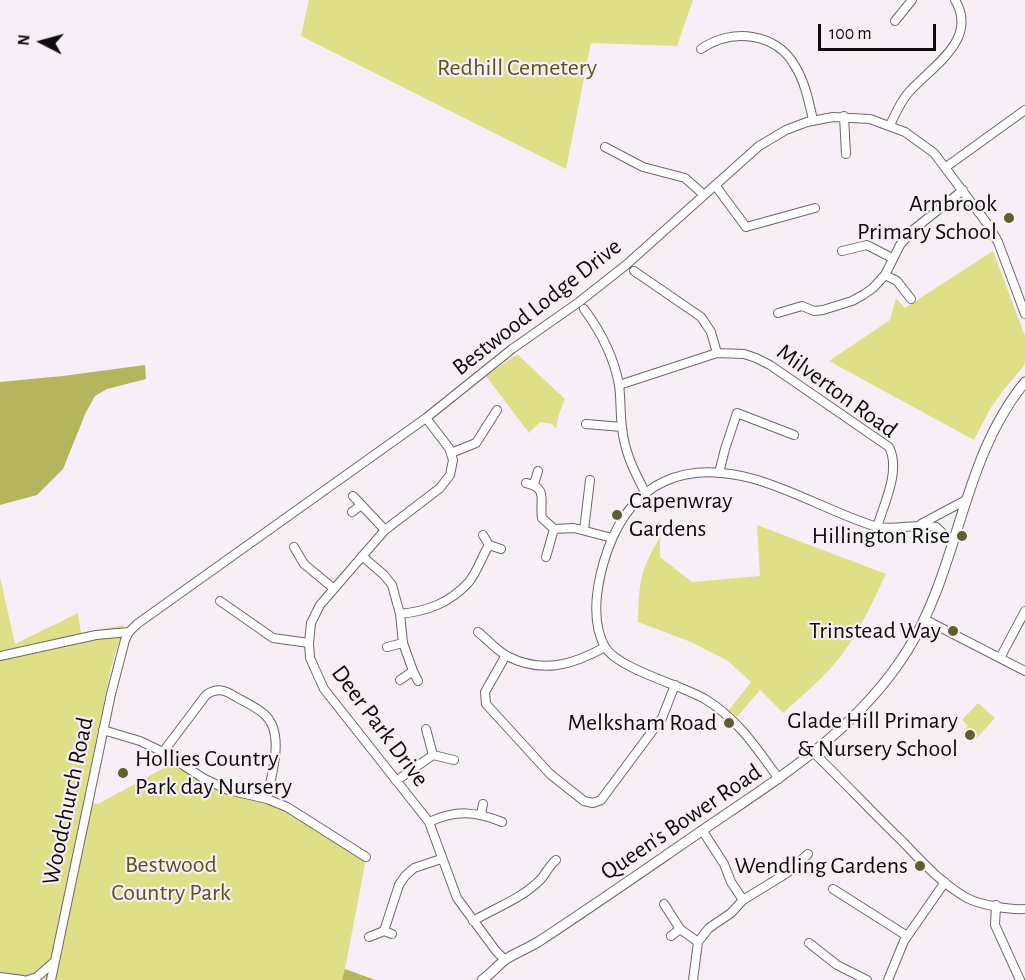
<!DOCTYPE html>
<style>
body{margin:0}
#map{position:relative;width:1025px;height:980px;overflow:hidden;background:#f8eef8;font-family:"Alegreya Sans",sans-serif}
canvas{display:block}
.north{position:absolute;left:12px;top:12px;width:60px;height:60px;-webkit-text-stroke:4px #f8eef8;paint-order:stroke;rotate:276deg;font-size:16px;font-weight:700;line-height:24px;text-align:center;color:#0e0b0e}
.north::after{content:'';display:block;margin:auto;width:21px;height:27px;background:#0e0b0e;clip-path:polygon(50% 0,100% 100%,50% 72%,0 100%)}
.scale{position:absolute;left:818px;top:24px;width:118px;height:27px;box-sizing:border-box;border:3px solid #0e0b0e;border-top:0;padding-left:8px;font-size:18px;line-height:21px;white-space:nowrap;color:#0e0b0e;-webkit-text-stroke:4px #f8eef8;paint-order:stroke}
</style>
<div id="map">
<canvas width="1025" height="980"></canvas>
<div class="north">N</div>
<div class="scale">100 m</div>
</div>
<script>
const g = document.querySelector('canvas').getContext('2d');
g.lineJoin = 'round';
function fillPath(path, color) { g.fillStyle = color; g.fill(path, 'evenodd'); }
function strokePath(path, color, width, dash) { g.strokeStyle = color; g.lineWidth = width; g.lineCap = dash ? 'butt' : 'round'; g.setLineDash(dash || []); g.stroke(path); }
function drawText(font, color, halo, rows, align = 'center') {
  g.font = font + ' "Alegreya Sans",sans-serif'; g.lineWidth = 4.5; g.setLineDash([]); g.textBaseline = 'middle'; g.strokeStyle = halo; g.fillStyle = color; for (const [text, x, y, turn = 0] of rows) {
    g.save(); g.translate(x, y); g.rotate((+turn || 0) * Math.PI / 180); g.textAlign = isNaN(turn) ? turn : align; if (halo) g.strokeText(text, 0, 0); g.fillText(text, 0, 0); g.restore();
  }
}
fillPath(new Path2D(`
 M309 0H693L677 46 591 43 566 169 301 36Z
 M993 251 1025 336V362L1023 367 1005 388 990 409 974 440 829 361 890 320 896 298 905 308Z
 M517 354 565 399 559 414 556 429 552 424 540 422 529 433 486 376Z
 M757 525 886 574C873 601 861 628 843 653 826 676 804 694 783 713L760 690 737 717 729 710 751 682 728 661 691 642 638 622C639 583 640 569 661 536L660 540V557L692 582 760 576Z
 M0 577 15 644 78 613 81 633 124 625 111 668 84 801 98 804 173 763 212 787 231 795 276 806 366 859 345 969 375 980H48C33 975 16 976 0 974Z
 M978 703 995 718 972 743 962 734 968 726 962 720Z`), '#dedf87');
fillPath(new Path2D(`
 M145 365 146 379 107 389 95 396 86 412 63 469 37 495 0 505V382L63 376Z
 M345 969 375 980H342Z`), '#b5b55d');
const minor = new Path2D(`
 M895 21 912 0
 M701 49C731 28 776 32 795 66 805 82 809 102 813 120
 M844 116 846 154
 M890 125C896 113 900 102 909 92 931 67 979 40 955 0
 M605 147 643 167 685 178 704 195
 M946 167 1025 110
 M715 185 746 227 815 208
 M842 251 867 245 892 258
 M634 271 701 317 711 332 717 353
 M885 275 897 281 911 299
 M584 309C601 332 614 357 619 385 621 398 620 413 622 427 624 451 634 471 645 492
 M778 313 802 306 814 311 823 310 852 301 863 295 873 288 885 275 900 245 913 230 963 190
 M619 385 717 353 744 354 756 358 770 365 889 447C901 470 884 504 877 527
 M426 418 449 448 453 460 450 475 440 488 385 530 320 605 311 623 309 643 310 658 324 689 429 822 457 898 496 951 505 960
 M586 424 622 427
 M451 453 476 443 497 410
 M719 473 725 449 737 413 794 435
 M526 483C549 488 539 501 542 518L554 529
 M534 484 538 471
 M353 496 385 530
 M352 512 361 505
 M921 524 966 500
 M554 529 574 528 612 538
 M584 530 590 480
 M483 535 489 545 501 549
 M294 547 304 564 333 588
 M362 556 384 575 392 585 400 614 403 643 413 671
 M546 557 554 529
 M220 601 273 638 309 643
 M400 614C427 611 448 604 468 583 477 573 482 556 489 545
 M924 619 1025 671
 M478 632C487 639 496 650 507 656 542 674 573 665 605 647
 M387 647 403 643
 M506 655 485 692 486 704 550 774 584 801 593 803 601 800 662 718 675 685
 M0 656 96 635 129 632 137 624 426 418 512 349 579 302 626 265 759 146 786 130 807 122 833 117 870 119 905 132 934 153 989 226 998 242 1025 314
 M1000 658 1025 611
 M400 680 413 671 418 681
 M426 729 433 755
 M103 730 140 741 163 752 203 778 228 790 267 799 287 807 366 857
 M163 752 206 695C217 687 225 690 236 697 245 702 256 707 264 714 286 733 271 775 267 799
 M814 753C844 782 872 812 902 841 921 861 942 884 967 898 980 905 1011 910 1025 909
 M779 779C757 749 738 719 705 699 681 685 618 669 605 647 589 619 598 577 608 549 633 481 685 460 754 479 796 491 835 514 877 527 898 530 918 523 936 527L953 543
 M396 781 433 755 454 760
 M481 814 483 804
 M429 822C456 810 475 811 502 822
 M702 830 724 864 731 882 743 900
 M833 889 907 936
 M664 904 680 929 698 942
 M996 905 995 925 1020 980
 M473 921C495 908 523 898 541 879 546 873 549 866 556 860
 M384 931 399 885 405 876 414 868 441 859
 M671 936 680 929
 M369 937 384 931 392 934
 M809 943 837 965 867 980
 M0 977 23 980
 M28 980 37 977 54 962
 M51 980 111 694 125 640 129 632
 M693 980 698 942 709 928 731 913 743 900 787 873 808 854
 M888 980 904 941 945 882`);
const tertiary = new Path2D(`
 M482 980C491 974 498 965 506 959 516 953 528 948 538 942 593 906 646 869 700 832 777 779 856 732 907 651 960 567 961 460 1025 382`);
strokePath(minor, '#6e656d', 10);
strokePath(tertiary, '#6e656d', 11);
strokePath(minor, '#fff', 8);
strokePath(tertiary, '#fff', 9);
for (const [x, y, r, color] of [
 [1009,218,6,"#5f5f2c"],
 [617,515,6,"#5f5f2c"],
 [962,536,6,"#5f5f2c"],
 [953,631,6,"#5f5f2c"],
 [729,723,6,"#5f5f2c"],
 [970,735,6,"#5f5f2c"],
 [123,773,6,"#5f5f2c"],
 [920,866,6,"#5f5f2c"]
]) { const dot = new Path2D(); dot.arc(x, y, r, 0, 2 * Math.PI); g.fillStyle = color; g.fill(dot); strokePath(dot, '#f8eef8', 2); }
drawText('24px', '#575615', '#f8eef8', [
 ["Redhill Cemetery",517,68],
 ["Bestwood",171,865],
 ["Country Park",171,893]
]);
drawText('24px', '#0e0b0e', '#f8eef8', [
 ["Arnbrook",997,204],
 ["Primary School",997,232],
 ["Capenwray",629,501,"left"],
 ["Gardens",629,529,"left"],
 ["Hillington Rise",950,536],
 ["Trinstead Way",941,631],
 ["Glade Hill Primary",958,721],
 ["& Nursery School",958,749],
 ["Melksham Road",717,723],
 ["Hollies Country",135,759,"left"],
 ["Park day Nursery",135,787,"left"],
 ["Wendling Gardens",908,866]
], 'right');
drawText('24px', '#0e0b0e', '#f8eef8', [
 ["Bestwood Lodge Drive",537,307,-38],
 ["Milverton Road",837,391,36],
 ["Deer Park Drive",380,726,53],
 ["Woodchurch Road",68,801,-78],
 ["Queen's Bower Road",681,822,-34]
]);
</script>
